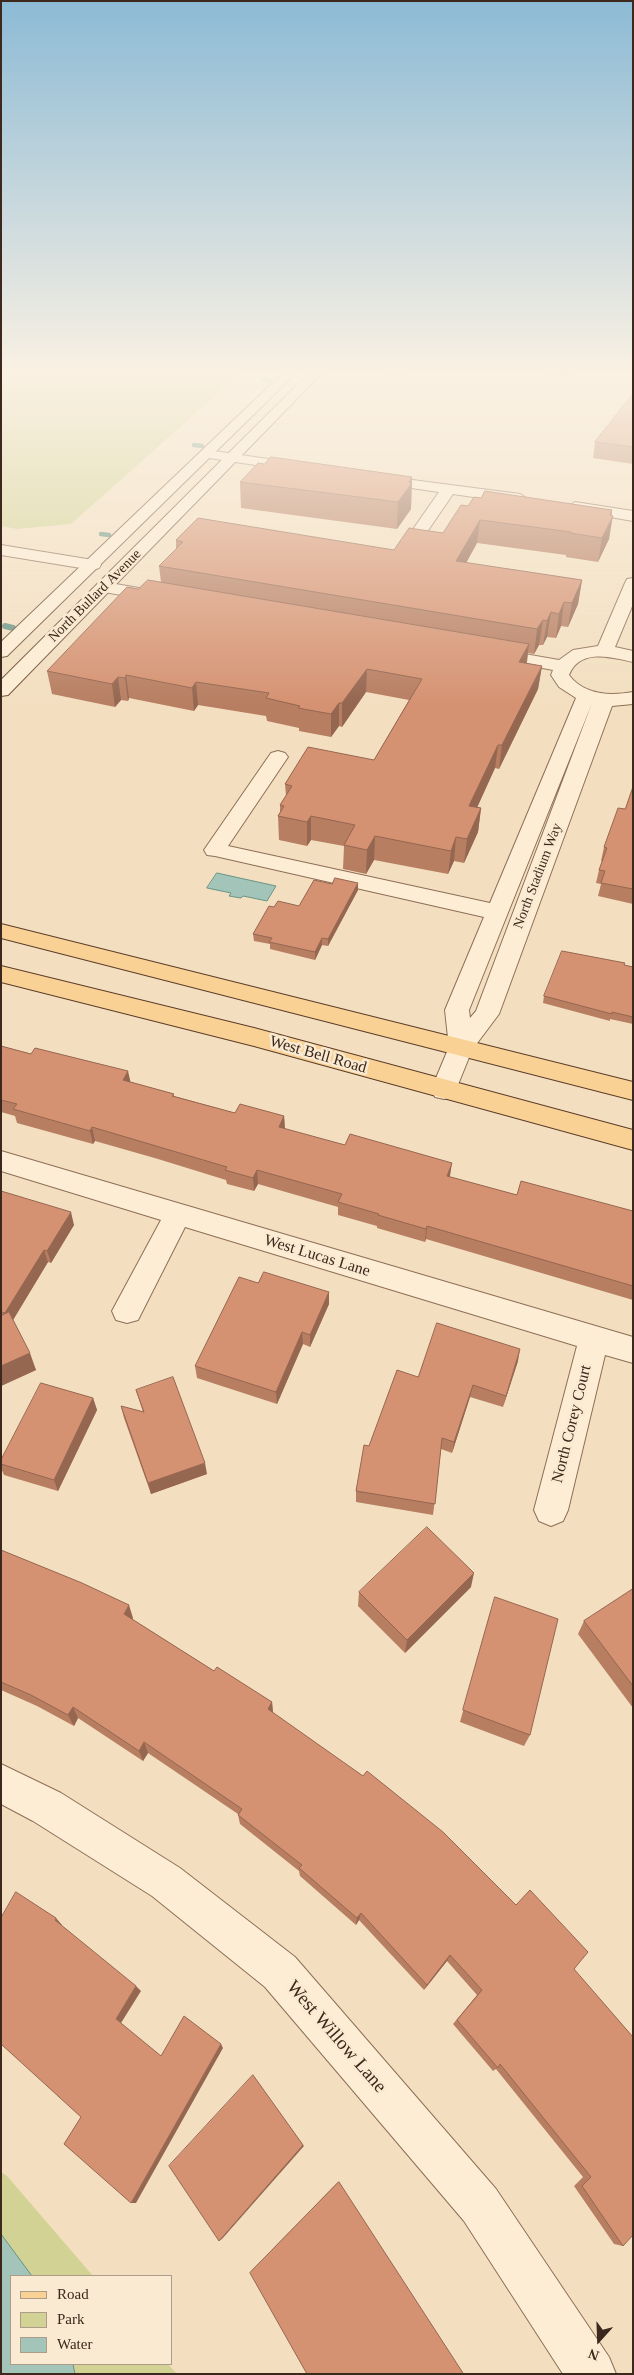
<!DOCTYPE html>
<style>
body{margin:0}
#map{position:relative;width:634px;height:2375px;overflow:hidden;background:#f3dfc0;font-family:"Times New Roman",serif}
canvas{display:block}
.frame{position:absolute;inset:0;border:2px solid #3c281c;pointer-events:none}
.legend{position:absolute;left:10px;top:2275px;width:162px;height:90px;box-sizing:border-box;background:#f9ead1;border:1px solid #ad9c89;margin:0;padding:6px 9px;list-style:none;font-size:15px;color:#3c281c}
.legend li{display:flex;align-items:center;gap:10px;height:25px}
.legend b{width:25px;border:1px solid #ad9c89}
.north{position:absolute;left:574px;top:2315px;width:50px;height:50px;-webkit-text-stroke:4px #f9ead1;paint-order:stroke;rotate:200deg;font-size:14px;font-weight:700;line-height:20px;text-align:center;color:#3c281c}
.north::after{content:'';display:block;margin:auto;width:18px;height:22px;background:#3c281c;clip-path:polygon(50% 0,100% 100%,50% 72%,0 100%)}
</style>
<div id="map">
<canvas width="634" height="2375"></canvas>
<div class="frame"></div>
<ul class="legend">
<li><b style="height:6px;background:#fad194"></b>Road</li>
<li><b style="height:14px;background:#d1d293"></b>Park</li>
<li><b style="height:14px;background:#a3c4b8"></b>Water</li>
</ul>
<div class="north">N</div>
</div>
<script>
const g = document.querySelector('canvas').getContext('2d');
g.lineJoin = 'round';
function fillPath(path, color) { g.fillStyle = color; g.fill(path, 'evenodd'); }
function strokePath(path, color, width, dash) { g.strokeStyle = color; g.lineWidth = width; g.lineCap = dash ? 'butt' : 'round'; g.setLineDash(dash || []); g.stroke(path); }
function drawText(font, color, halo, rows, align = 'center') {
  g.font = font + ' "Times New Roman",serif'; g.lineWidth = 5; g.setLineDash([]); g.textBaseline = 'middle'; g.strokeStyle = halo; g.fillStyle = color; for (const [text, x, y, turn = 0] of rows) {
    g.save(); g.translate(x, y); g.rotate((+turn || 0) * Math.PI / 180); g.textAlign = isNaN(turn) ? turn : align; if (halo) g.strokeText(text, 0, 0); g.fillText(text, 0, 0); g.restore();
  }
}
fillPath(new Path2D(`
 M1 373H241L71 524 17 529 1 526Z
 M1 2172 7 2176 93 2276H11V2364H168L177 2374H1Z`), '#d1d293');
const water = new Path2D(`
 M217 873 276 886 267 901 243 896 241 898 229 896 231 893 207 888Z
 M1 2234 32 2276H11V2364H73L75 2374H1Z`);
fillPath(water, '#a3c4b8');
strokePath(water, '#699485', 1);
strokePath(new Path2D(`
 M263 380 270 381
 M194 445 202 446
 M101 534 109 535`), '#699485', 4.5);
strokePath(new Path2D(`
 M5 626 13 628`), '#699485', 6);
const minor = new Path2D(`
 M207 450 302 464 309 468 302 472 202 457 200 454Z
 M374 475 520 494 528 499 520 504 453 494 416 548H404L402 545 439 492 369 482 367 479Z
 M575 502 633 511V521L570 510 567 507Z
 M1 545 93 560 99 562 101 565 99 568 93 570 1 555Z
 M633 578V604L615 647 633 651V662C611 657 580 648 569 675 584 695 610 696 633 692V704L612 706 499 1014 472 1050 453 1097 444 1099 435 1097 431 1090 449 1047 445 1010 484 917 215 856 207 855 204 850 271 753 278 751 285 753 288 757 228 846 490 903 576 698 559 687 551 675 553 670 490 658 484 657 481 653 484 649 490 648 559 660 573 650 598 646 625 583 627 579ZM592 703 476 1011 470 1018 469 1010Z
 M104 582 162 592 168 593 170 597 168 601 162 602 98 591 96 587 98 583Z
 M1 1151 633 1337V1363L605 1355 568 1510 563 1521 551 1526 539 1521 534 1510 577 1346 185 1227 138 1320 127 1323 116 1320 112 1311 161 1220 1 1171Z
 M1 1764 61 1793 180 1868 295 1957 496 2189 609 2357 616 2374H563L464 2221 265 1987 152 1896 33 1821 1 1804Z`);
const secondary = new Path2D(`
 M283 373H296L7 656 1 657V642Z
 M309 373H322L8 695 1 696V680Z`);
const primary = new Path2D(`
 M1 924 633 1082V1100L1 938Z
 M1 966 254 1028 633 1130V1150L254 1046 1 982Z`);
strokePath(minor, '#8e6e56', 2);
strokePath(secondary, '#704f39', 2);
strokePath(primary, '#5b3d2a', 2);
fillPath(minor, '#fcedd4');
fillPath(secondary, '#fcedd4');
fillPath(primary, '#fad194');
fillPath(new Path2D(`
 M380 373H410L406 376Z
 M543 373H575L572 377 543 374Z
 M633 394V464L593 458 595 442Z
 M412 477 411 509 397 529 241 508 240 482Z
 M468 506 612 510 609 539 598 562 566 557V555L477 543 466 563 582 580 578 604 568 627 561 626 556 638 547 637 543 645H539L534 654 528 653 527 663 542 666 538 689 499 769 495 768 477 807 481 808 478 832 464 863 454 861 448 874 374 860 366 874 343 869 344 846 311 840 307 846 279 840 278 816 280 813V805L286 796 285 784 374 760 409 700 366 692 342 727 339 726 331 737 299 731V728L267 721 266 716 198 705 194 711 129 698 128 701 121 700 115 707 52 694 47 671 138 589 161 582 159 566 176 549V540L394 550 443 533Z
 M633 787V904L598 896 601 884 596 883 599 870 602 861H601L604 847 625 809Z
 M358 890 328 946 322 945 315 960 270 949V944L254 941 253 934 274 907 299 906Z
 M624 965 633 967V1024L610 1019V1021L543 1003 544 996Z
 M1 1046 174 1094V1096L235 1113 284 1116 285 1129 450 1177 517 1195 633 1211V1300L426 1239 425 1242 377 1228V1226L338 1215V1207L258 1184 254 1191 227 1184 226 1180 158 1159 95 1141 93 1144 17 1123 15 1116 1 1112Z
 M1 1191 74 1225 51 1263 48 1262 13 1320 36 1370 1 1386Z
 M258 1283 329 1292V1304L310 1347 303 1344 277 1404 197 1378 195 1366Z
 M518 1361 503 1407 470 1397 452 1453 441 1449 433 1515 356 1502V1491L369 1446 418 1377Z
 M136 1390 207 1474 151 1494 124 1418 121 1406 143 1412Z
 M93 1398 97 1410 58 1491 4 1475 1 1468V1460Z
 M1 1550 133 1618 132 1619 214 1671 272 1702 273 1713 574 1969 623 2246 614 2244 574 2186 583 2177 496 2069 493 2071 453 2024 477 1995 447 1961 424 1990 359 1920 356 1925 300 1876 299 1871 240 1824 238 1815V1814L148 1753 143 1761 78 1718 74 1726 37 1706 1 1690Z
 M471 1587 405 1653 358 1606 359 1592Z
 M633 1589V1708L578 1634 584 1621Z
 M491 1610 530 1735 524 1746 460 1722Z
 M338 2182H339L250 2273 252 2270Z`), '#b77e62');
fillPath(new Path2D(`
 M412 477 411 509 397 529 398 502Z
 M612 510 610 523 613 516 609 539 598 562 602 538Z
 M480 520 477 543 454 585 456 561Z
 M582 580 578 604 568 627 572 603Z
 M564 602 561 626 556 638 559 614Z
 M551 612 547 637 543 645 547 621Z
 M543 620 539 645 534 654 537 629Z
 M529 644 526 667 519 662Z
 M542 666 538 689 499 769 502 745Z
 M367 669 366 692 342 727V703Z
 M126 675 129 698 128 701 125 678Z
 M118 677 121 700 115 707 112 684Z
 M196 682 198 705 194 711 192 688Z
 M339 703V726L331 737V714Z
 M498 745 495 768 467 830 469 806Z
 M481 808 478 832 464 863 467 839Z
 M311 816V840L307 846V822Z
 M375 836 374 860 366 874 367 850Z
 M456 837 454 861 448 874 451 851Z
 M358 883V890L328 946V939Z
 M322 938V945L315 960V952Z
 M128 1071 131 1084 123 1080Z
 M284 1116 285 1130 279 1127Z
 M92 1127 95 1141 93 1144 90 1131Z
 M452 1163 450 1176 445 1189 447 1176Z
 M257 1170 258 1184 254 1191 253 1178Z
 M71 1212 74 1225 51 1263 47 1251Z
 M427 1226 426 1239 425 1242 426 1229Z
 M44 1250 48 1262 10 1325 5 1313Z
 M329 1292V1304L310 1347V1335Z
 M302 1332 303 1344 277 1404 276 1392Z
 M520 1349 518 1361 503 1407 506 1396Z
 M30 1353 36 1370 1 1386V1366Z
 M473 1385 470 1397 452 1453 454 1442Z
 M93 1398 97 1410 58 1491 54 1480Z
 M205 1463 207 1474 151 1494 148 1483Z
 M474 1573 471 1587 405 1653 407 1640Z
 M129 1605 133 1618 128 1627 124 1614Z
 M272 1702 273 1713 268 1709Z
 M73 1707 78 1718 74 1726 68 1715Z
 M144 1742 148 1753 143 1761 139 1751Z
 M361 1913 359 1920 356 1925 357 1918Z
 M56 1918 62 1925 61 1926 55 1920Z
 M450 1955 447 1961 424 1990 427 1985Z
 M136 1986 141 1991 121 2023 116 2019Z
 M221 2044 223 2048 136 2203H131Z
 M303 2145 304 2146 222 2239 219 2241Z`), '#956650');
const building = new Path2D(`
 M633 394V447L595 442Z
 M271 457 412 477 409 482 412 483 398 502 240 482 258 463 264 464Z
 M485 491 612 510 610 515 613 516 602 538 570 533 571 532 480 520 456 561 582 580 572 603 564 602 559 614 551 612 547 621 543 620 537 629 159 566 183 542 176 540 198 518 394 550 409 528 443 533 461 505 468 506 474 497 481 498Z
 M148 580 529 644 519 662 542 666 502 745H498L469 806 481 808 467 839 456 837 451 851 375 836 367 850 344 845 355 825 311 816 307 822 278 816 284 806 280 805 292 786 285 784 308 747 374 760 422 679 367 669 342 703H339L331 714 298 708 300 706 266 698 269 693 196 682 192 688 126 675 125 678 118 677 112 684 47 671 127 587 138 589Z
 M633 787V889L601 883 605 871 599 870 607 848 604 847 618 808 625 809Z
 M335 878 358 883 328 939 322 938 315 952 269 942 272 938 253 934 269 906 274 907 278 901 299 906 314 880 332 884Z
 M562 951 625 963 624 965 633 967V1017L612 1012V1014L544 996Z
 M1 1046 31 1054 35 1048 128 1071 123 1080 174 1094 172 1096 235 1113 240 1104 284 1116 279 1127 345 1145 350 1134 452 1163 447 1176 517 1195 521 1181 633 1211V1286L427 1226 426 1229 378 1215 379 1214 338 1202 342 1194 257 1170 253 1178 225 1170 227 1167 156 1146 92 1127 90 1131 13 1109 17 1104 1 1100Z
 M1 1191 71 1212 47 1251 44 1250 5 1313 1 1312Z
 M264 1272 329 1292 310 1335 302 1332 276 1392 195 1366 239 1277 258 1283Z
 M9 1312 30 1353 1 1366V1316Z
 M437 1323 520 1349 506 1396 473 1385 454 1442 442 1438 435 1504 356 1491 364 1445 369 1446 397 1370 418 1377Z
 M173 1377 205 1463 148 1483 121 1406 144 1412 136 1390Z
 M41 1383 93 1398 54 1480 1 1464V1460Z
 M427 1527 474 1573 407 1640 359 1592Z
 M1 1550 82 1583 129 1605 124 1614 214 1671 217 1667 272 1702 268 1709 363 1776 367 1771 443 1832 516 1905 530 1890 588 1952 574 1969 633 2037V2235L623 2246 582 2186 591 2177 500 2064 498 2068 457 2020 482 1990 450 1955 427 1985 361 1913 357 1918 299 1868 302 1865 238 1815 242 1809 144 1742 139 1751 73 1707 68 1715 31 1695 1 1682Z
 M633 1589V1686L584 1621Z
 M495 1597 558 1619 530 1735 463 1710Z
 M16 1892 56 1918 55 1920 136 1986 116 2019 161 2056 184 2016 221 2044 131 2203 64 2144 81 2117 1 2044V1918Z
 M253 2075 303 2145 219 2241 169 2166Z
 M339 2182 463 2373 462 2374H307L250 2273Z`);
fillPath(building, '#d59272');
strokePath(building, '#956650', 1);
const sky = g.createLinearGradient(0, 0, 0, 705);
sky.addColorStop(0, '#8cbad5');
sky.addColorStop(0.53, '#faf1e3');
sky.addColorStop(1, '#faf1e300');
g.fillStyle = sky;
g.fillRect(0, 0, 634, 705);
drawText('14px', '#3c281c', '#f9ead1', [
 ["North Bullard Avenue",95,596,-45],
 ["North Stadium Way",538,876,-69]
]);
drawText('16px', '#3c281c', '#f9ead1', [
 ["West Bell Road",318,1055,16],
 ["West Lucas Lane",317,1256,17],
 ["North Corey Court",572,1424,-76]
]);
drawText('19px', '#3c281c', '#f9ead1', [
 ["West Willow Lane",336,2037,49]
]);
</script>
